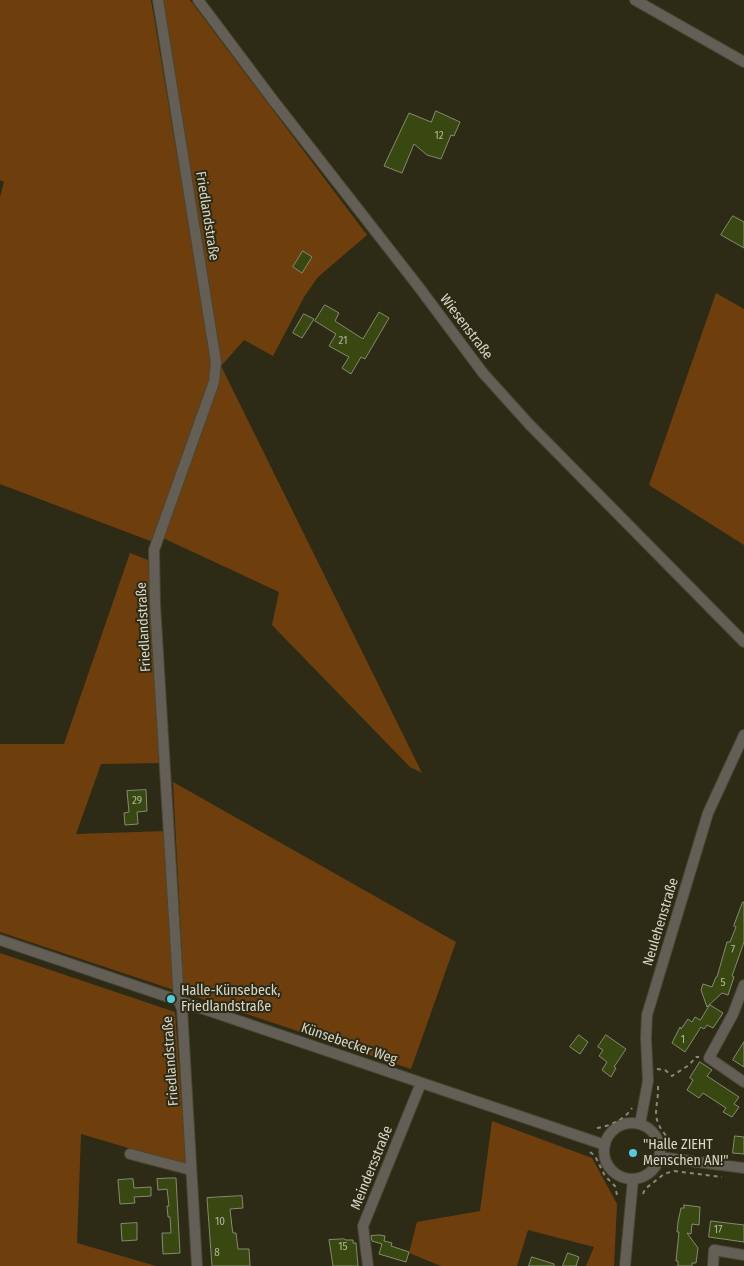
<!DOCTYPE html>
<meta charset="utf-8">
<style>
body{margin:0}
canvas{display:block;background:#2d2b15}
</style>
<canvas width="744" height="1266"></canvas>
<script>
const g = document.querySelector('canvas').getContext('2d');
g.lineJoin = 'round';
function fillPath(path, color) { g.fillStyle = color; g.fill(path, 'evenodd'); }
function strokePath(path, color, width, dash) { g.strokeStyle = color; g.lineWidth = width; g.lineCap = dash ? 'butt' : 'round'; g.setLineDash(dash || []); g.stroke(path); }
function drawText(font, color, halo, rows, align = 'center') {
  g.font = font + ' "Fira Sans Condensed",sans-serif'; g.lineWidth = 4; g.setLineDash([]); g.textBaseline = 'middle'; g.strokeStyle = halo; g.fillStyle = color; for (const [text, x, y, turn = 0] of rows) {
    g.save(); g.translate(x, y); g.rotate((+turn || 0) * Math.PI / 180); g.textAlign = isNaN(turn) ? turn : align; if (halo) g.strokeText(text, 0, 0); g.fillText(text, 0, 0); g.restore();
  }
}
fillPath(new Path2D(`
 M0 0H151L210 352 211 376 153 542 0 484V197L4 182 0 180Z
 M162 0H190L367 235 318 277 304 297 273 356 244 340 221 366 422 773 410 767 272 625 279 592 163 538 219 384 221 366Z
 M716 293 744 309V545L649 485Z
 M130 553 148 560 155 604 162 763 101 764 76 834 167 831 174 990 0 932V744H64Z
 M173 782 456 942 411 1069 184 993Z
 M0 953 175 1012 186 1165 81 1134 77 1243 156 1266H0Z
 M492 1121 592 1158 617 1204 614 1266H586L594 1247 528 1230 517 1266H441L409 1253 417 1222 480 1211Z`), '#6e3f0d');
const building = new Path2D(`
 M436 111 460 122 454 136 451 135 441 159 427 155 414 144 402 173 384 166 409 113 431 122Z
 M733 216 744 222V248L721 235Z
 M303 251 312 257 302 273 293 267Z
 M325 305 339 313 335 321 363 339 379 312 389 318 365 359 361 357 351 374 342 368 349 357 329 346 336 334 315 321Z
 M304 314 314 319 302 338 293 333Z
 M146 790 147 811 137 812 138 824 125 825 124 813 129 812 127 791Z
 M743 902H744V942L732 976 734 977 728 995 722 993 707 1007 701 990 703 984 712 987 716 977H717L727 942H730L736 927 734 926Z
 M710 1005 723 1013 713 1028 707 1025 704 1029 701 1027 685 1052 672 1043 680 1027 681 1029 688 1019 692 1022 695 1017 700 1020Z
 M579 1035 588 1042 580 1054 570 1047Z
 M606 1035 626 1049 614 1067 616 1068 611 1077 602 1070 607 1062 599 1056 603 1050 598 1047Z
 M744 1042V1067L733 1060Z
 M700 1062 712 1070 707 1076 739 1097 734 1104 739 1107 732 1117 723 1112 726 1108 703 1093 699 1098 687 1090 693 1080 690 1078Z
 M735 1136 744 1137V1154L733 1153Z
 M170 1178H176L180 1253 163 1254 162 1233H171L170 1217H168L167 1206H169L167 1189 158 1190 157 1179Z
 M133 1179 134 1188 151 1187V1196L134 1197 135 1203 120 1204 118 1180Z
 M242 1196 243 1208 230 1209 232 1227 233 1233H236L238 1249H249L250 1266H212L207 1198Z
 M684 1205 700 1207 699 1225 692 1224 691 1234 687 1233 698 1248 696 1263H692V1266H678V1261H676L679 1232H677L678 1222 681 1208H684Z
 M711 1221 744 1225V1242L709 1237Z
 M137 1223V1240L122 1241 121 1224Z
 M380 1235 385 1236 384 1241 392 1243 391 1246 409 1252 406 1262 379 1254 382 1244 372 1241 371 1236Z
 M344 1239 346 1240H353V1243H356L358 1266H333L329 1240Z
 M568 1253 579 1257 576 1266H563Z
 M532 1257 554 1264V1266H529Z`);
fillPath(building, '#384810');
strokePath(building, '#828b73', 1);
const minor = new Path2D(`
 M158 0 216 362 214 382 154 550 155 604 179 1001 182 1009 197 1266
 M198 0 273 100 418 286 483 373 529 424 744 642
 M635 0 744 62
 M0 940 605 1145
 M744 985 733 1014 709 1058 744 1082
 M604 1151a28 28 0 1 1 56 0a28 28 0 1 1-56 0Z
 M640 1124 648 1081 646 1038 647 1015 708 813 744 735
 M130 1154 191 1170
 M660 1157 744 1168
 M368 1266 363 1226 421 1083
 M625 1266 633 1179
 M713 1266 714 1250 744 1255`);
strokePath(minor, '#494732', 12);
strokePath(new Path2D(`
 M657 1069 665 1070 672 1076 689 1065 696 1057H699
 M658 1086C659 1106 650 1115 664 1133 668 1139 672 1143 678 1147
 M597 1128C610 1126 624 1120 632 1108
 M590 1152 595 1156 605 1176 615 1186 617 1195
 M643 1194 645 1189 664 1174 674 1171 722 1177`), '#8a8877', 2, [4, 4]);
strokePath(minor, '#645f56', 10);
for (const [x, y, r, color] of [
 [171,999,5,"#54cadd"],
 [633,1153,5,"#54cadd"]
]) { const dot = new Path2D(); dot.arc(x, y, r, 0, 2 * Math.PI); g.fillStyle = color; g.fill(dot); strokePath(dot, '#2d2b15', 2); }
drawText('11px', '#b1b49c', null, [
 ["12",439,136],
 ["21",343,341],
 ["29",137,801],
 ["7",733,950],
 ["5",723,983],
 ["1",683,1040],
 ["10",220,1222],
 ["17",718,1230],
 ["15",343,1247],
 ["8",217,1253]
]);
drawText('14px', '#d9d8ca', '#2d2b15', [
 ["Friedlandstraße",207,216,81],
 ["Wiesenstraße",466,327,53],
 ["Friedlandstraße",144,627,-93],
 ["Neulehenstraße",661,922,-73],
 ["Künsebecker Weg",349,1044,19],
 ["Friedlandstraße",171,1061,-94],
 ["Meindersstraße",372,1168,-68]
]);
drawText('14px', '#d9d8ca', '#2d2b15', [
 ["Halle-Künsebeck,",181,991],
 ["Friedlandstraße",181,1007],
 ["\"Halle ZIEHT",643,1145],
 ["Menschen AN!\"",643,1161]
], 'left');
</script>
